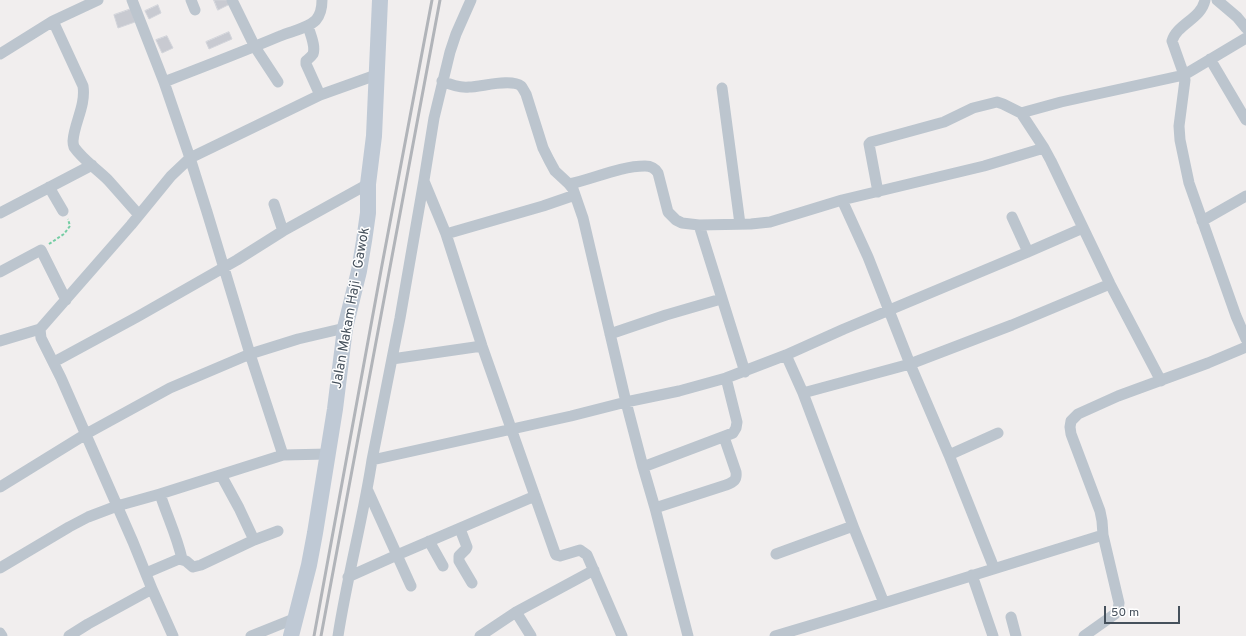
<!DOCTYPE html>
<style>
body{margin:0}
#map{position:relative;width:1246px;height:636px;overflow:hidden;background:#f1eeee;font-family:Overpass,sans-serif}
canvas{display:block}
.scale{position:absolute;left:1104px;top:606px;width:76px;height:18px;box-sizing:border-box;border:2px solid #46515c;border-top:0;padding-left:5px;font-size:12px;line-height:14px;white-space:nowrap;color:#46515c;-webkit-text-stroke:3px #fff;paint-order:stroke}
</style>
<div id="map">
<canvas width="1246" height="636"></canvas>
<div class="scale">50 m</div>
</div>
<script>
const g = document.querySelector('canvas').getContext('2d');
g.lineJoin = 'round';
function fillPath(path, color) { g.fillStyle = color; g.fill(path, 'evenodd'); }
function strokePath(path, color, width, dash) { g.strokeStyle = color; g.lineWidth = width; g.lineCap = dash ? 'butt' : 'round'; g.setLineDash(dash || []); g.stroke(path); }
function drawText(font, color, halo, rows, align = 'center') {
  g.font = font + ' Overpass,sans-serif'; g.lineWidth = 3; g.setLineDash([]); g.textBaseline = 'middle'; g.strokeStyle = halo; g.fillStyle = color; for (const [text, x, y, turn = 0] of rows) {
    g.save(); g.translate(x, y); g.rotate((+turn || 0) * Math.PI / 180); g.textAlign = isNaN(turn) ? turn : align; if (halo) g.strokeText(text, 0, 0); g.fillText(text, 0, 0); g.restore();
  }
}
const building = new Path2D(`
 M214 0H228L230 4 218 10Z
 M158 5 161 13 149 19 145 11Z
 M131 9 135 22 118 28 114 15Z
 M229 32 232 39 209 49 206 42Z
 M167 36 173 48 162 53 156 40Z`);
fillPath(building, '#c8cad1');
strokePath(building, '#d2d4da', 1);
strokePath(new Path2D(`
 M49 244 64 234 70 226 68 219`), '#74cda3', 2, [3, 2]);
strokePath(new Path2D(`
 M132 0 164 82 190 158 207 212 250 354 283 455
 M191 0 195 10
 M232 0 255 47 278 82
 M1205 0C1201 19 1177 24 1172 41L1184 75 1185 80 1179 126 1180 140 1189 183 1236 316 1246 339
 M1217 0 1237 17 1246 28
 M53 21 83 86C86 106 74 123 73 141 73 144 73 144 74 147 83 160 97 169 108 180 118 191 128 203 139 215
 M308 26C310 34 316 46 313 54 311 57 308 59 306 61V64L320 95
 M0 54 53 21 98 0
 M1210 59 1246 120
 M442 81C451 85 459 88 469 87 481 87 511 78 521 86 523 88 524 91 526 94L543 148 549 160 555 171 569 184 573 189 583 218 626 402 643 467 655 508 688 636
 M164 82C203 67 242 52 280 36 291 31 307 29 316 20 321 14 322 7 322 0
 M722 88 740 224
 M1021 113 1061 102 1184 75 1246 38
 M424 181 446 234 482 346 555 553 556 555 560 556 580 550 587 555 622 636
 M569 184C593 179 620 166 645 166 650 166 655 168 658 173L668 212 676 220 682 223 699 225 751 224 770 222 842 200 984 166 1044 148 1051 161 1110 284 1161 381
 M49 187 63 211
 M878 192 869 144 871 142 944 122 973 108 997 102 1003 104 1021 113 1044 148
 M842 200 868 257 910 364 949 455 994 568
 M274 204 283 231
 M0 213 92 165
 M1012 217 1028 252
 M1202 221 1246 196
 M699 225 745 372
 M446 234 543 206 575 195
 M0 272 41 250 66 300
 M40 329 41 338 61 378 133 542 152 589 173 636
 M610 334 666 315 721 299
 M0 341 40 329 131 225 171 176 190 158 320 95 376 75
 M786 355 803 393 853 526 884 603
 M392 359 482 346
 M54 362 137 317 237 260 283 231 368 184
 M803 393 910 364 1012 325 1110 284
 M949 455 998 433
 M372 460 571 416 626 402 679 391 726 378 786 355 844 329 1028 252 1083 228
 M643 467 733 433 736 428 737 422 726 378
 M221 475 239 508 254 540
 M0 487 86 434 170 388 250 354 298 339 345 328
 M368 491 411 586
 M160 494C167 516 177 536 182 559
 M655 508 726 485C734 482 737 480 736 472L724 437
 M460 529 467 547 466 549 459 556V561L472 583
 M429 541 443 566
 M776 554 853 526
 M0 568 69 527 88 517 117 506 160 494 283 455 328 454
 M146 573 179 559 186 561 193 567 201 565 254 540 278 531
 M972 575 993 636
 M348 577 397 555 535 496
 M516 612 531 636
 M1011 617 1016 636
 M0 633 2 636
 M69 636 88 624 152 589
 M251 636 296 618
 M338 636C347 577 363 519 372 460L400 318 424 180 434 118 450 52 456 34 471 0
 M480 636 516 612 594 570
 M775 636 842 616 1103 535
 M1084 636 1115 614 1118 610 1119 603 1103 535 1102 521 1100 511 1071 434 1070 427 1071 421 1078 414 1118 396 1208 363 1246 347`), '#bcc5ce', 11);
strokePath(new Path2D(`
 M291 636 309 565 315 533 335 409 345 328 359 271 364 241 368 213V184L374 136 380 0`), '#bfc9d5', 16);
strokePath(new Path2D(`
 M314 636 382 265 432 0
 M321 636 440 0`), '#b1b4b9', 3);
drawText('14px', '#46515c', '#fff', [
 ["Jalan Makam Haji - Gawok",352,308,-80]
]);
</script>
